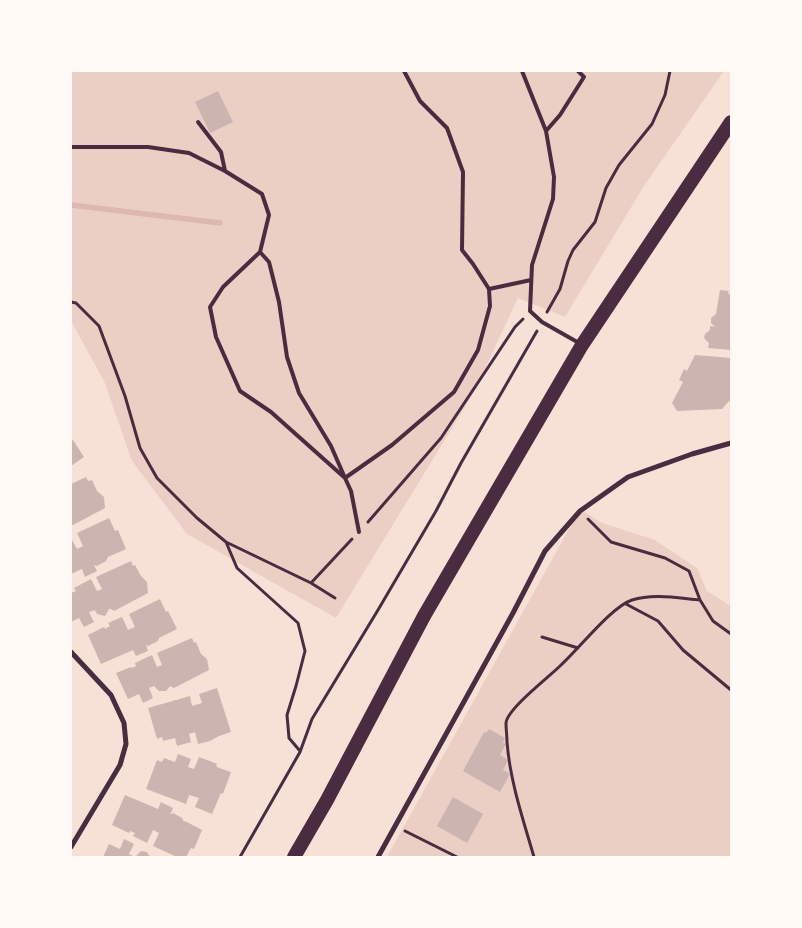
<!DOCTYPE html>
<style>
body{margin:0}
#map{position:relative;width:802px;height:928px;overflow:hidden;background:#f7e1d7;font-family:"Nunito Sans",sans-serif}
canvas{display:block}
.frame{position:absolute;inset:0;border:72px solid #fffaf5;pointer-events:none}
</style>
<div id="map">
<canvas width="802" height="928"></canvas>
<div class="frame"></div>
</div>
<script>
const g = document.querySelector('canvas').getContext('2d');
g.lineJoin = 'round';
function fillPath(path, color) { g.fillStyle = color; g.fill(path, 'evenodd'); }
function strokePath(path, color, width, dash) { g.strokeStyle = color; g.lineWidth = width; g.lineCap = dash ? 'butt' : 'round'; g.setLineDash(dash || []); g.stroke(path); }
fillPath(new Path2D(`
 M71 71H724L644 186 565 317 518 298 474 392 336 618 187 534 132 461 104 381 71 321Z
 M580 509 602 523 655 540 697 568 707 591 731 606V857H387Z`), '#ebcfc5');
strokePath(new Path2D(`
 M71 205 220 223`), '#dcb8b0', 5.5);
fillPath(new Path2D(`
 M218 91 233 122 210 133 195 102Z
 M720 290 729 291 728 294H731V350L708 348 709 343 704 338 705 334 710 330V326L715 327 711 323V318L716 314Z
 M695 355 731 358V403L729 401 722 409 677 411 672 403 683 382 679 380 684 369 687 371Z
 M73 440 84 457 71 466V441Z
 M86 477 88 481 92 480 97 491 104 497 105 508 71 526V484Z
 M109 518 115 531 118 530 126 549 108 557 106 561 97 566 94 565 97 571 85 577 82 569 71 574V538L77 549 83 546 77 533Z
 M131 561 133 566 135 565 141 576 147 582 148 593 114 611 111 609H109L105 616 97 614 95 610 89 612 94 622 84 627 79 618 71 622V593L76 591 74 588 91 579 97 591 102 589 96 577Z
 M160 599 166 612 168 611 177 629 159 638 158 641 148 646 146 645 148 651 136 656 133 650 101 664 88 635 104 627 105 629 110 626 108 623 122 617 128 630 135 627 129 614Z
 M192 638 194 643 196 642 201 654 207 659 209 670 174 688 170 686 166 691H159L154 686 149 688 153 698 143 703 139 694 128 699 116 673 131 667 132 668 136 666 135 663 152 655 157 667 162 665 157 653Z
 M217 688 231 732 219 736 210 741 198 744 195 732 189 734 191 742 177 746 175 738 163 741 162 737 157 739 148 708 190 696 192 706 202 703 199 694Z
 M489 729 505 738 503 743 506 744 500 755 508 760 503 770 510 774 500 792 463 771 484 732 486 733Z
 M178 754 191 759 188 767 194 769 199 757 210 761 217 764 216 766 219 768 231 772 223 794 221 793 212 814 195 807 199 798 189 795 186 804 146 789 157 760 162 762 164 758 175 762Z
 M125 795 158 809 161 802 173 808 170 815 173 813 182 818 184 822 185 821 202 830 194 849 191 848 186 857H177L153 846 159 833 153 830 147 843 133 836 135 833 130 831 129 833 112 825Z
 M453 797 483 814 467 843 437 826Z
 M124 839 134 844 129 854 135 857H103L109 844 120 849Z
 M141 851 147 852 150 857H135Z`), '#ccb4b1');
strokePath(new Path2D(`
 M71 302 76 303 99 326 125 396 140 448 157 478 197 518 226 542 311 583 335 598
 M547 312 560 289 568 261 573 250 595 222 606 188 619 165 652 124 665 95 670 71
 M588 519 611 542 665 558 689 571 700 600 713 621 731 634
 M368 522 441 438 515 327 523 319
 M226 542 237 568 298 623 305 651 296 686 287 715 289 738 300 751
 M311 583 352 539
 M626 604 658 621 683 650 731 690
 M542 637 578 648
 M405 831 457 857
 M240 857 300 752 312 719 378 610 436 511 461 463 537 331
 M534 857C523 819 510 781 507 742 507 736 506 729 506 723 507 709 549 677 560 666 579 649 611 607 632 600 653 593 678 598 700 600`), '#4a2c40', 3);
strokePath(new Path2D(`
 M522 71 546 131 554 177 553 199 532 265 530 311 542 322 579 343
 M198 122 221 152 225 171
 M546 131 560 115 584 77 578 71
 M71 147H148L189 153 225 171 262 194 269 215 260 252 223 287 210 307 216 337 240 391 271 412 345 478 351 491 359 532
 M260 252 269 262 279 302 287 357 299 393 331 446 345 478 392 445 454 392 478 350 490 306 489 289 473 264 462 250 463 172 447 128 420 101 404 71
 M489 289 531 280`), '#4a2c40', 4);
strokePath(new Path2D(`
 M71 652 111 695 124 723 126 744 120 765 71 847
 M378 857 513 613 545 551 580 511 628 477 692 454 731 443`), '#4a2c40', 5);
strokePath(new Path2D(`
 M294 857 327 800 424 616 582 345 731 122`), '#4a2c40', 14);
</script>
